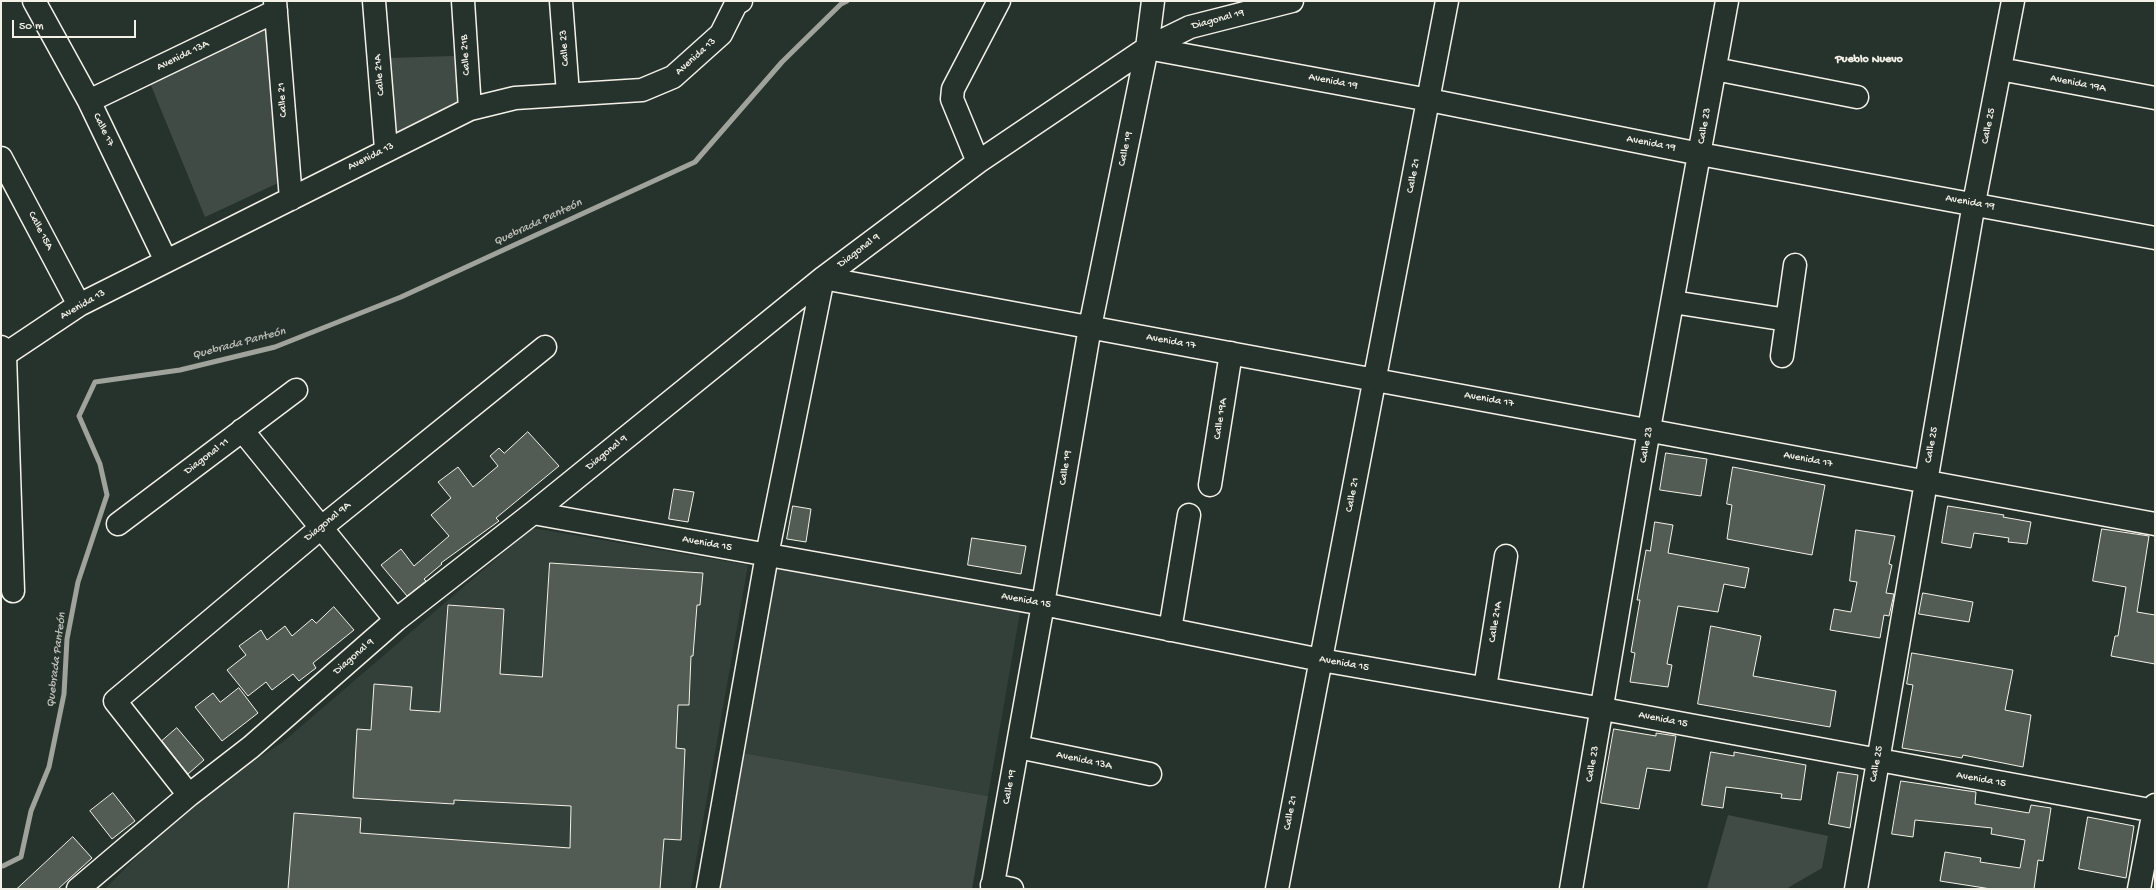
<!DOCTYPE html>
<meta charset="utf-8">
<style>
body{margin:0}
#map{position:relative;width:2156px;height:890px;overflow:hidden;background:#26332d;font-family:"Gochi Hand",sans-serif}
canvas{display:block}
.frame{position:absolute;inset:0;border:2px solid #f4f1e8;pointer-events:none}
.scale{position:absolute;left:12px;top:20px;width:124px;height:18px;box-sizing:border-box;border:2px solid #f4f1e8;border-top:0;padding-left:5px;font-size:12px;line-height:14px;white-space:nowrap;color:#f4f1e8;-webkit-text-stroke:3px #26332d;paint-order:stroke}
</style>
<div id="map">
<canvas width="2156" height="890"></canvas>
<div class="frame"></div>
<div class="scale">50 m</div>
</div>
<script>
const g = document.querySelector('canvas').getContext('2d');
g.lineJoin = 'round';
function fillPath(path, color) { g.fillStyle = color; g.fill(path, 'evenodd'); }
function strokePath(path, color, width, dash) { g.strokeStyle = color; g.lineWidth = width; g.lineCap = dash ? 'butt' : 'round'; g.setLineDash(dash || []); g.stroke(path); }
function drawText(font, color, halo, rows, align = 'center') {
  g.font = font + ' "Gochi Hand",sans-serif'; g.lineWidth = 3; g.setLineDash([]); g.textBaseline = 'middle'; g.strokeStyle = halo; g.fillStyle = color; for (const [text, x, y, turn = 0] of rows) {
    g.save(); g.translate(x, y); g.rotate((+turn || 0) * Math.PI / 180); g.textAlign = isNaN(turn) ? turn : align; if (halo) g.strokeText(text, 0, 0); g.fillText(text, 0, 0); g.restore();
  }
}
fillPath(new Path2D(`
 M532 528 748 565 691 889H105L147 846 220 783 283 742Z
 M777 567 1020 612 988 796 743 753Z`), '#333f39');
fillPath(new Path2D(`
 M265 29 278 183 205 217 150 83Z
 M454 56 458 103 397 133 390 58Z
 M743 753 988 796 972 889H719Z
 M1728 815 1828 836 1822 868 1786 889H1707Z`), '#414b45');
strokePath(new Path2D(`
 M3 866 21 857 31 811 49 767 64 694 67 639 78 582 107 495 100 464 79 416 95 382 180 370 275 347 401 297 695 162 782 62 841 4 847 1`), '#9fa39b', 5);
const building = new Path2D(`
 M528 432 559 466 496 518 499 521 441 563 442 564 424 579 426 581 407 596 381 565 401 549 414 566 449 536 431 515 451 498 438 482 458 467 473 487 498 466 490 456 499 448 504 453Z
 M1666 453 1707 459 1701 496 1660 490Z
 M1733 467 1825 485 1812 555 1727 539 1732 505 1727 504Z
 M674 489 694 492 688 522 669 519Z
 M793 506 811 509 806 542 787 539Z
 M1948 506 2004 515 2003 517 2031 522 2027 544 2008 542 2009 538 1974 533 1971 548 1942 543Z
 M1655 522 1673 525 1668 553 1749 568 1745 588 1724 584 1718 612 1678 606 1667 664 1672 665 1668 687 1630 682 1635 653 1631 652 1640 600H1637L1646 550 1650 551Z
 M2102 529 2149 536 2137 612 2155 615V664L2111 656 2115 636H2118L2126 587 2093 581Z
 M1856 530 1895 536 1889 564 1892 565 1886 593 1894 594 1889 616 1884 615 1880 638 1830 630 1834 609 1851 612 1857 582 1850 581Z
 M972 538 1026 546 1021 574 968 565Z
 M550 563 703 573 700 605H697L693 656H691L689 705H678L676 748 685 749 681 840 664 839 660 889H288L294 813 361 818 360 833 570 848 571 806 454 800V804L353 798 357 729 371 730 374 684 412 687 410 710 440 712 448 605 504 609 500 674 542 677Z
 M1923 593 1973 602 1969 622 1919 614Z
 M334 607 354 630 313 663 316 668 299 681 293 674 272 690 266 682 248 696 227 670 246 655 239 646 261 630 267 640 285 626 292 636 312 619 316 623Z
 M1711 626 1761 636 1753 676 1836 691 1830 727 1698 704Z
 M1912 653 2013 670 2005 710 2031 715 2023 767 1963 755 1962 758 1902 748 1913 685 1907 684Z
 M239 688 258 713 222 741 195 707 213 693 220 702Z
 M177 728 204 760 188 774 162 741Z
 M1614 729 1656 736V733L1676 736 1670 771 1647 768 1639 809 1601 803Z
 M1711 752 1734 756V752L1806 765 1801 800 1781 798 1782 794 1726 787 1723 808 1702 805Z
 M1838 772 1858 775 1850 828 1829 824Z
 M1901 781 1976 792 1975 804 2029 813 2031 805 2051 808 2043 861 2038 860 2034 889H1991L1940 881 1945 852 1981 858 1980 862 2020 868 2025 840 1991 834 1992 828 1915 820 1913 837 1892 834Z
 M113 793 135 821 112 839 90 811Z
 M2088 817 2134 826 2126 878 2079 869Z
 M73 837 92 858 58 889H17Z`);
fillPath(building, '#525c55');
strokePath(building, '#f4f1e8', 1);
const minor = new Path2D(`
 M34 1 89 101 166 261
 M275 1 291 199
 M374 1 386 149
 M463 1 470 109
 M561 1 568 94
 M1147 48 1429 100 1700 154 2155 238
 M1715 69 1857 97
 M2000 69 2155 98
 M89 101 276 11
 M1 158 79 305
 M978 162 952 99 953 89 999 1
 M823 278 2155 524
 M1673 302 1787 320
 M1 347 5 355 13 591
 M1782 356 1795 265
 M1 357 79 305 470 109 515 98 642 90 673 77 721 34 736 4 741 1
 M242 430 396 620
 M1210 485 1231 353
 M533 513 1043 604 1321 660 1603 709 2155 811
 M118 524 296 390
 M1170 630 1189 515
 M1485 688 1506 556
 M1018 747 1150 774
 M189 795 115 701 322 527 545 347
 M992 885 1012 889
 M78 889 189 795 251 747 396 620 533 513 823 278 978 162 1147 48 1190 27 1292 1
 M708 889 767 555 823 278
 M992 889 1043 604 1090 327 1147 48 1153 1
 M1277 889 1447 1
 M1571 889 1649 429 1727 1
 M1856 889 1974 203 2013 1
 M2139 889 2155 805`);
strokePath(minor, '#f4f1e8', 25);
strokePath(minor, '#26332d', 22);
drawText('11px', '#f4f1e8', '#26332d', [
 ["Diagonal 19",1218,20,-15],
 ["Calle 23",565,48,-94],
 ["Calle 21B",466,55,-94],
 ["Avenida 13A",183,56,-26],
 ["Avenida 13",696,57,-42],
 ["Calle 21A",380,75,-95],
 ["Avenida 19",1333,82,11],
 ["Avenida 19A",2078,84,11],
 ["Calle 21",283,100,-94],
 ["Calle 23",1705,126,-80],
 ["Calle 25",1989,126,-79],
 ["Calle 17",103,130,64],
 ["Avenida 19",1651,144,11],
 ["Calle 19",1126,149,-78],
 ["Avenida 13",371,157,-27],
 ["Calle 21",1414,176,-79],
 ["Avenida 19",1970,203,10],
 ["Calle 15A",40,231,62],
 ["Diagonal 9",859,251,-37],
 ["Avenida 13",83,305,-30],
 ["Avenida 17",1171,342,10],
 ["Avenida 17",1489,400,10],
 ["Calle 19A",1221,419,-81],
 ["Calle 23",1647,445,-80],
 ["Calle 25",1932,445,-80],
 ["Diagonal 9",607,453,-39],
 ["Diagonal 11",207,457,-37],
 ["Avenida 17",1808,460,11],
 ["Calle 19",1066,468,-81],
 ["Calle 21",1353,495,-79],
 ["Diagonal 9A",328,522,-39],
 ["Avenida 15",707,544,10],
 ["Avenida 15",1026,601,10],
 ["Calle 21A",1496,622,-81],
 ["Diagonal 9",354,657,-41],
 ["Avenida 15",1344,664,10],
 ["Avenida 15",1663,720,11],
 ["Avenida 13A",1084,761,12],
 ["Calle 23",1593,764,-80],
 ["Calle 25",1877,764,-80],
 ["Avenida 15",1981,780,10],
 ["Calle 19",1010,787,-80],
 ["Calle 21",1291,813,-79]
]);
drawText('bold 12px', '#f4f1e8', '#26332d', [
 ["Pueblo Nuevo",1869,60]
]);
drawText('italic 12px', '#bcbdb5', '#26332d', [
 ["Quebrada Panteón",538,223,-25],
 ["Quebrada Panteón",239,344,-15],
 ["Quebrada Panteón",57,660,-83]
]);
</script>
